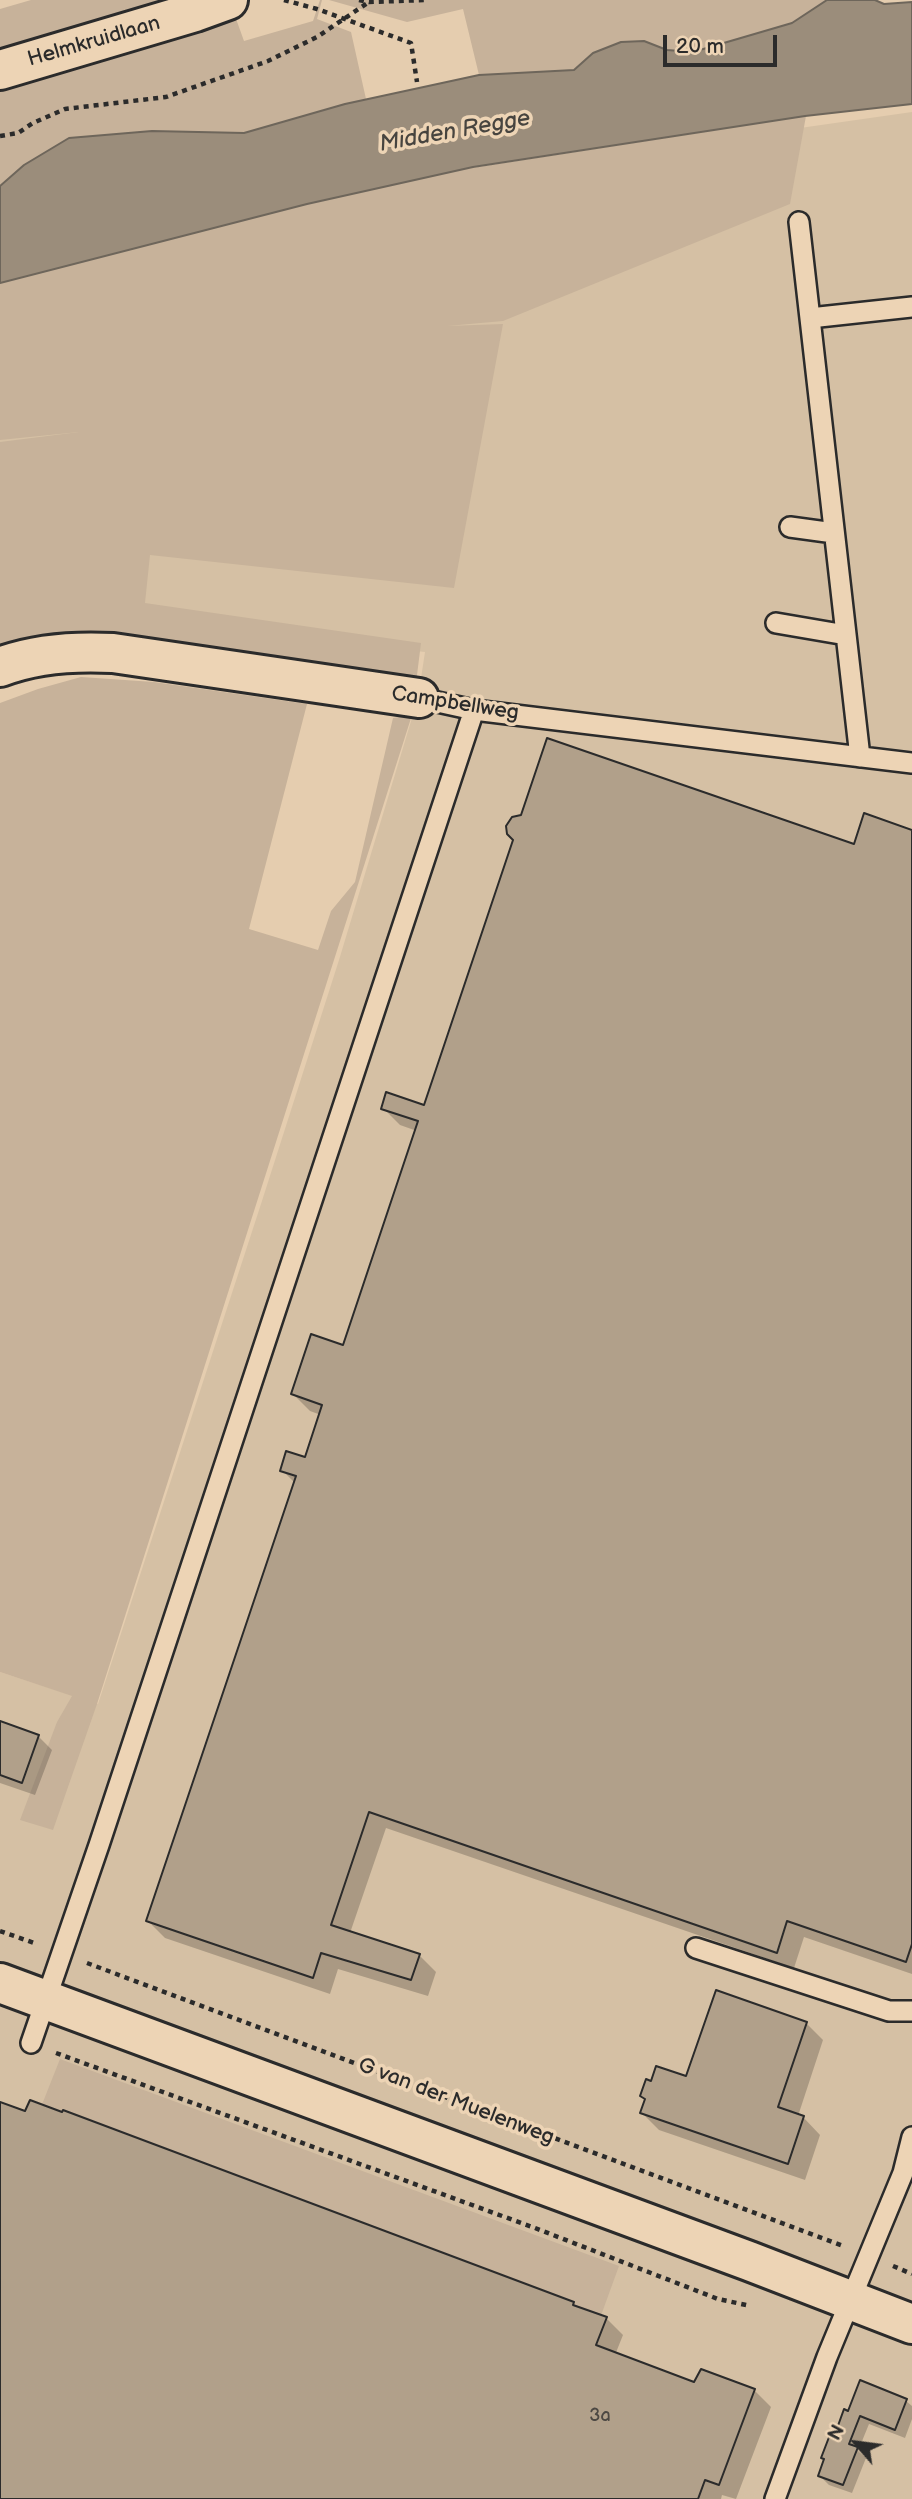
<!DOCTYPE html>
<style>
body{margin:0}
#map{position:relative;width:912px;height:2499px;overflow:hidden;background:#e5cdaf;font-family:"Balsamiq Sans",sans-serif}
canvas{display:block}
.north{position:absolute;left:821px;top:2408px;width:70px;height:70px;-webkit-text-stroke:5px #edd4b5;paint-order:stroke;rotate:298deg;font-size:19px;font-weight:700;line-height:28px;text-align:center;color:#2b2b2b}
.north::after{content:'';display:block;margin:auto;width:24px;height:32px;background:#2b2b2b;clip-path:polygon(50% 0,100% 100%,50% 72%,0 100%)}
.scale{position:absolute;left:663px;top:35px;width:114px;height:32px;box-sizing:border-box;border:4px solid #2b2b2b;border-top:0;padding-left:9px;font-size:21px;line-height:24px;white-space:nowrap;color:#2b2b2b;-webkit-text-stroke:5px #edd4b5;paint-order:stroke}
</style>
<div id="map">
<canvas width="912" height="2499"></canvas>
<div class="north">N</div>
<div class="scale">20 m</div>
</div>
<script>
const g = document.querySelector('canvas').getContext('2d');
g.lineJoin = 'round';
function fillPath(path, color) { g.fillStyle = color; g.fill(path, 'evenodd'); }
function strokePath(path, color, width, dash) { g.strokeStyle = color; g.lineWidth = width; g.lineCap = dash ? 'butt' : 'round'; g.setLineDash(dash || []); g.stroke(path); }
function drawText(font, color, halo, rows, align = 'center') {
  g.font = font + ' "Balsamiq Sans",sans-serif'; g.lineWidth = 7; g.setLineDash([]); g.textBaseline = 'middle'; g.strokeStyle = halo; g.fillStyle = color; for (const [text, x, y, turn = 0] of rows) {
    g.save(); g.translate(x, y); g.rotate((+turn || 0) * Math.PI / 180); g.textAlign = isNaN(turn) ? turn : align; if (halo) g.strokeText(text, 0, 0); g.fillText(text, 0, 0); g.restore();
  }
}
fillPath(new Path2D(`
 M912 112V2499H0V1672L98 1704 261 1204 339 960 418 698 425 652 0 608V306L793 129Z`), '#d5c0a4');
fillPath(new Path2D(`
 M31 0H177L0 52V9Z
 M320 0H322L317 19 351 32 366 99 244 133 152 131 69 138 24 165 0 186V86L235 16 244 41 313 21Z
 M329 0H827L792 23 693 52 667 50 644 41 621 42 593 53 574 70 479 75 463 9 407 22Z
 M806 116 790 204 503 321 447 326 503 324 454 588 150 555 145 603 421 643 416 683 90 634 48 635 0 647V442L79 432 0 440V283L307 204 459 170Z
 M81 677 154 682 307 704 249 929 318 950 331 911 355 882 393 718 412 715 97 1704 53 1830 20 1820 57 1722 72 1696 0 1672V703L38 689Z
 M60 2059 619 2266 599 2321 41 2107Z`), '#c7b29a');
const water = new Path2D(`
 M827 0H875L884 4 912 2V104L805 116 473 167 307 204 0 283V186L24 165 69 138 152 131 244 133 345 104 479 75 574 70 593 53 621 42 644 41 667 50 693 52 792 23Z`);
fillPath(water, '#9b8d7b');
strokePath(water, '#6e665b', 2);
fillPath(new Path2D(`
 M912 832V1974L804 1937 794 1968 386 1828 350 1933 419 1955 436 1972 428 1996 338 1969 330 1994 165 1938 148 1921 296 1484 282 1470 306 1460 321 1415 310 1411 293 1394 344 1347 417 1131 400 1125 383 1108 425 1107 856 846Z
 M0 1723 38 1736 52 1750 35 1795 0 1783Z
 M806 2023 823 2040 798 2116 803 2117 820 2135 805 2180 659 2130 642 2113 652 2083 687 2078Z
 M0 2104 573 2303 578 2308 606 2318 623 2335 615 2355 695 2385 754 2390 771 2407 736 2499 722 2495 721 2499H0Z
 M861 2383 906 2401 912 2406V2419L905 2438 869 2424 858 2451 866 2458 852 2493 829 2485 820 2476Z`), '#0003');
const building = new Path2D(`
 M547 738 854 844 864 813 912 830V1944L906 1962 787 1921 777 1953 369 1812 331 1925 420 1954 411 1980 321 1953 313 1978 146 1921 296 1476 280 1471 286 1451 305 1457 322 1405 291 1394 311 1334 343 1345 418 1121 381 1109 386 1092 424 1105 513 840 507 834 506 826 512 817 521 815Z
 M0 1721 39 1735 22 1783 0 1775Z
 M716 1990 807 2022 778 2107 804 2116 788 2164 640 2113 645 2099 640 2096 646 2079 651 2081 656 2066 686 2076Z
 M30 2100 62 2112 63 2110 574 2302 573 2305 607 2317 596 2345 694 2382 701 2369 755 2389 719 2485 705 2480 698 2499H0V2102L25 2111Z
 M860 2380 907 2399 895 2430 860 2416 849 2444 858 2447 843 2485 818 2476 824 2459 821 2458 831 2432 835 2434 844 2409 848 2411Z`);
fillPath(building, '#b1a08a');
strokePath(building, '#2b2b2b', 2);
const lane = new Path2D(`
 M799 222 860 757
 M810 318 912 307
 M790 527 834 533
 M776 623 846 635
 M419 698 474 710 912 763
 M696 1948 889 2011H912
 M31 2043 99 1845 474 710
 M775 2499 827 2357 903 2173 912 2137`);
const street = new Path2D(`
 M0 70 195 12 228 0
 M0 667C36 653 75 651 113 653L419 698`);
const secondary = new Path2D(`
 M0 1983 749 2261 912 2324`);
strokePath(lane, '#2b2b2b', 24);
strokePath(street, '#2b2b2b', 44);
strokePath(secondary, '#2b2b2b', 44);
strokePath(new Path2D(`
 M284 0 317 9 411 43 417 82
 M359 0 369 2 426 0
 M0 136 18 133 33 123 65 109 166 97 268 61 317 37 369 2
 M0 1931 37 1944
 M87 1963 843 2246
 M56 2053 535 2228 718 2299 751 2306
 M893 2266 912 2274`), '#2b2b2b', 4.5, [5, 5]);
strokePath(lane, '#edd4b5', 19);
strokePath(street, '#edd4b5', 38);
strokePath(secondary, '#edd4b5', 38);
drawText('18px', '#4c4843', null, [
 ["3a",600,2416]
]);
drawText('21px', '#2b2b2b', '#edd4b5', [
 ["Helmkruidlaan",94,42,-16],
 ["Campbellweg",455,704,9],
 ["G van der Muelenweg",456,2102,21]
]);
drawText('italic 23px', '#47443f', '#edd4b5', [
 ["Midden Regge",455,132,-10]
]);
</script>
